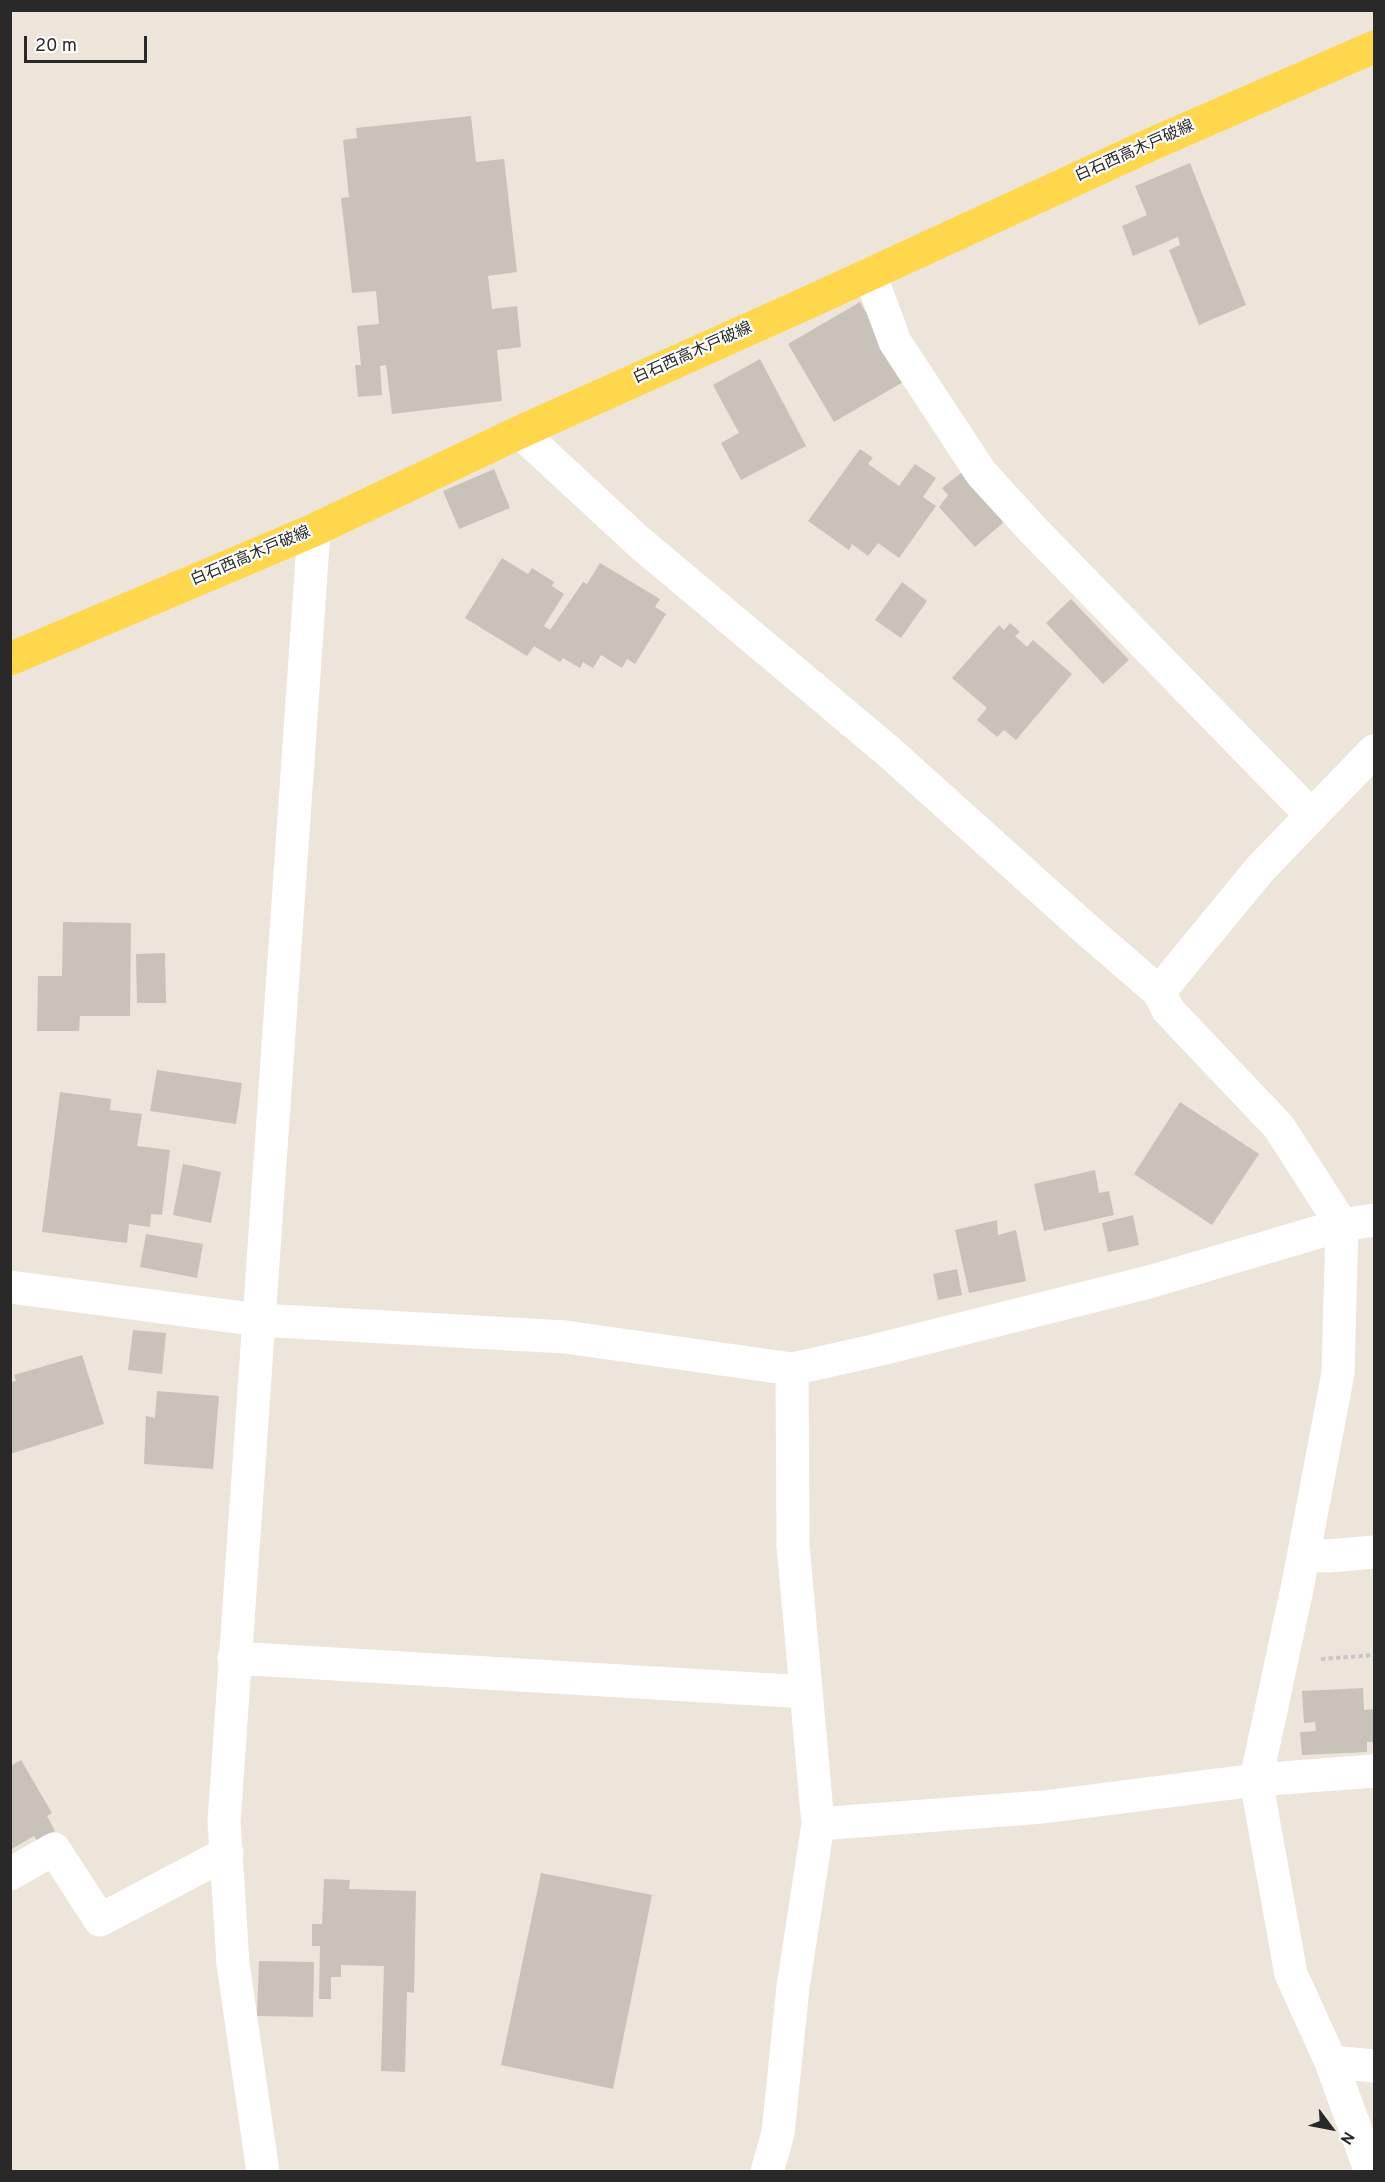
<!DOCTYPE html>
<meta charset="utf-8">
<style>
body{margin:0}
#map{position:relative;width:1385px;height:2182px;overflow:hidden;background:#ede5d9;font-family:Overpass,sans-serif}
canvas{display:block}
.frame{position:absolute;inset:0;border:12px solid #292929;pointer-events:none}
.north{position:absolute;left:1301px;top:2098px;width:60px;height:60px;-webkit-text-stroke:4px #fff;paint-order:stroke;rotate:122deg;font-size:16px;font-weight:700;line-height:24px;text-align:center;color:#292929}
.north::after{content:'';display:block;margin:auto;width:21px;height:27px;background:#292929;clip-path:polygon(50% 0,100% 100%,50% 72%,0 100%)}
.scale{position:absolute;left:24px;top:36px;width:123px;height:27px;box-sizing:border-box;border:3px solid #292929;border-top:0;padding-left:8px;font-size:18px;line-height:21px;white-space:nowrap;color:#292929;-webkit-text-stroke:4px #fff;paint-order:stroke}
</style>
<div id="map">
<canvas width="1385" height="2182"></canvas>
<div class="frame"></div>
<div class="north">N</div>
<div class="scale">20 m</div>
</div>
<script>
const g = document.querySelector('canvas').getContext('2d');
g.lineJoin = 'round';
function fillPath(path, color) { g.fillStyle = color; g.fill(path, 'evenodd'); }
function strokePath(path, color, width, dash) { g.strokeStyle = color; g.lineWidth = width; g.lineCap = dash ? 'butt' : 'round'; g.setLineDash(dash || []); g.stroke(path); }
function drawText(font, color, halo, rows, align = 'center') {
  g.font = font + ' Overpass,"Noto Sans JP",sans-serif'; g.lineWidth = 4.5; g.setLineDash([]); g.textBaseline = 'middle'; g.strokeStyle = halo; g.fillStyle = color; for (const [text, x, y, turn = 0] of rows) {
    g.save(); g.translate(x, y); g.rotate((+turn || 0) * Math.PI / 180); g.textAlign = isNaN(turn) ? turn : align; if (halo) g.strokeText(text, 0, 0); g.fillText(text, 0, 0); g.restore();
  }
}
fillPath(new Path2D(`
 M471 116 476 162 504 159 517 272 488 276 492 309 517 306 521 347 497 350 502 401 392 414 386 365 380 366 382 395 358 397 355 365H361L357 326 379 324 376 291 352 293 341 198 349 197 343 140 357 138 356 128Z
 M1190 163 1246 305 1199 325 1169 250 1180 245 1178 237 1133 256 1122 226 1147 215 1135 186Z
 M860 302 905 381 834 422 788 344Z
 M760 359 806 446 741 480 721 443 739 433 713 385Z
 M860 449 873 458 868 464 899 486 915 464 936 478 923 497 936 506 899 558 878 543 868 556 852 544 849 550 808 521Z
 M494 469 510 508 459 529 443 491Z
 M962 472 1004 522 975 547 939 507 948 495 942 488Z
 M502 558 528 574 532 568 554 582 552 586 564 594 544 626 550 630 583 582 587 584 600 563 660 599 655 607 666 614 635 664 627 659 622 668 601 655 593 668 583 662 580 668 563 658 560 662 534 646 527 656 465 618Z
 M902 582 927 601 901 638 875 620Z
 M1071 599 1129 660 1103 684 1046 623Z
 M1010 623 1020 632 1015 636 1027 647 1033 640 1072 674 1016 740 1004 730 997 737 977 720 987 708 952 678 999 625 1004 630Z
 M63 922 131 923 130 1016H80L79 1031H37L38 976H62Z
 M165 953 166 1003H137L136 954Z
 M157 1070 242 1083 236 1124 150 1111Z
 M60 1092 111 1099 110 1110 142 1114 137 1146 170 1150 162 1215 151 1214 150 1227 129 1224 127 1243 42 1232Z
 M1180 1102 1259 1154 1212 1225 1134 1174Z
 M183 1164 221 1172 211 1223 173 1215Z
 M1095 1170 1099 1193 1109 1191 1114 1215 1044 1231 1034 1184Z
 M1133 1215 1139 1245 1108 1252 1102 1223Z
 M997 1220 998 1235 1016 1230 1026 1281 969 1293 955 1230Z
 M146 1234 203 1244 197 1278 140 1267Z
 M957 1269 962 1295 938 1300 933 1274Z
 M133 1330 166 1333 162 1374 128 1370Z
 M82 1355 104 1424 10 1454V1382L16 1381 14 1375Z
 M157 1391 219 1396 213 1469 144 1464 146 1416 155 1418Z
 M1363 1688 1364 1710 1374 1709V1742H1367V1752L1302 1755 1300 1732 1316 1731 1315 1722 1304 1723 1302 1691Z
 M21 1760 52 1813 47 1816 55 1831 37 1841 34 1836 10 1850V1766Z
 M541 1873 652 1895 613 2089 501 2065Z
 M324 1879 350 1880 349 1889 416 1891 414 1993 407 1992 405 2072 381 2071 384 1966 341 1965V1977H331V1999H319L320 1946H312V1924H322Z
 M259 1961 314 1962 313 2017 257 2016Z`), '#c8c2b9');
strokePath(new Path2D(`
 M1321 1659 1374 1655`), '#c7c7c7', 4, [4.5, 3]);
strokePath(new Path2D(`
 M870 274 895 342 981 473 1034 531 1312 816
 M520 432 639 542 888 751 1086 929 1159 992 1168 1010 1279 1127 1342 1225 1338 1373 1298 1584 1256 1780 1291 1974 1331 2062 1371 2172
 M1159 992 1260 869 1374 751
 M10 1287 259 1320 565 1337 792 1369 873 1351 1149 1282 1342 1225 1374 1220
 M1304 1555 1329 1556 1374 1552
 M234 1658 806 1692
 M818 1824 1043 1807 1256 1780 1374 1771
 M10 1874 54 1849 100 1920 227 1853
 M1331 2062 1374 2066
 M263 2172 233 1964 224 1822 314 530
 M767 2172 778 2133 793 1987 818 1824 793 1545 792 1369`), '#fff', 33);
strokePath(new Path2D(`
 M10 659 314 530 520 432 818 298 1152 144 1374 47`), '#ffd74d', 33);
drawText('16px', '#292929', '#fff', [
 ["白石西高木戸破線",1135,152,-24],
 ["白石西高木戸破線",693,354,-24],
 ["白石西高木戸破線",251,557,-23]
]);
</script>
